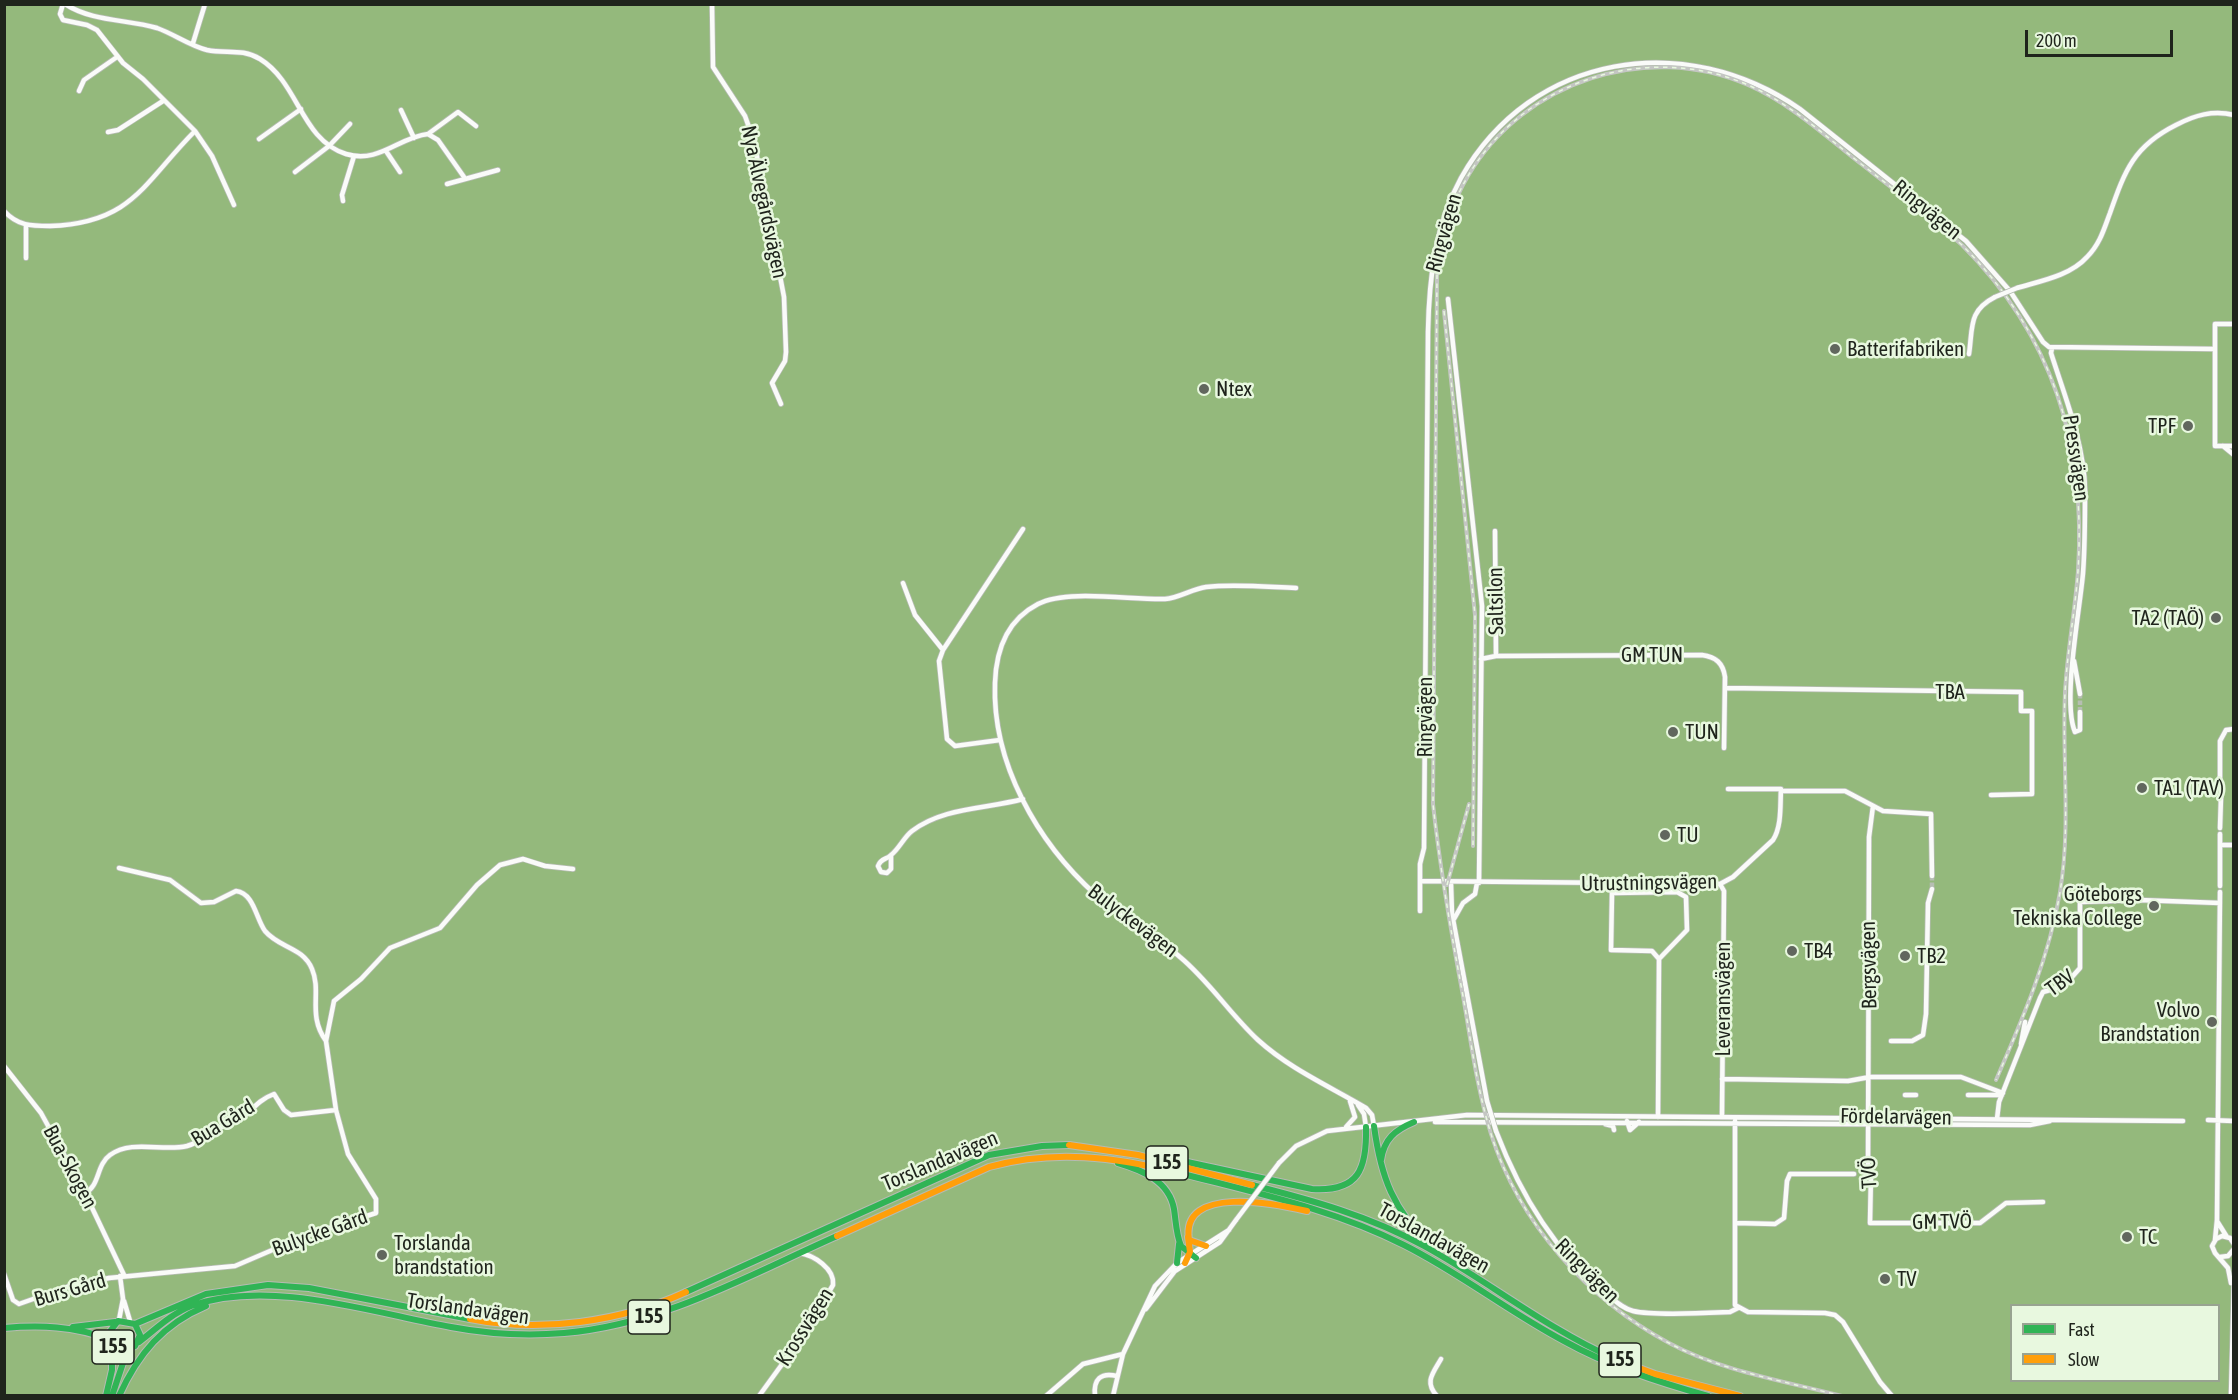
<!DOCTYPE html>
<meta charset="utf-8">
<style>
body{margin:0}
#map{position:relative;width:2238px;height:1400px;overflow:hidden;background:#dce4d8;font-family:"Asap Condensed",sans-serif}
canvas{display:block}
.frame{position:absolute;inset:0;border:6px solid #1f241c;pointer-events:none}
.legend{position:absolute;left:2010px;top:1304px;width:210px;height:78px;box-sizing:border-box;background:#e8f8df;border:2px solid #98a391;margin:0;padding:8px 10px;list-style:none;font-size:18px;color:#1f241c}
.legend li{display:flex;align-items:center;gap:12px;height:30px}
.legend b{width:30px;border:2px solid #98a391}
.scale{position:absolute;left:2025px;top:30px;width:148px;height:27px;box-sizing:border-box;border:3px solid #1f241c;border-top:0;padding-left:8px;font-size:18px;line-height:21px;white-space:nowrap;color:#1f241c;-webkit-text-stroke:4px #e8f8df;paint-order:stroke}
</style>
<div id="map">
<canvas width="2238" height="1400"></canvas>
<div class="frame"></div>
<ul class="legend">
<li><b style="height:8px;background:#30b455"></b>Fast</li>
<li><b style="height:8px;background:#ff9f0a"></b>Slow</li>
</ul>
<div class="scale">200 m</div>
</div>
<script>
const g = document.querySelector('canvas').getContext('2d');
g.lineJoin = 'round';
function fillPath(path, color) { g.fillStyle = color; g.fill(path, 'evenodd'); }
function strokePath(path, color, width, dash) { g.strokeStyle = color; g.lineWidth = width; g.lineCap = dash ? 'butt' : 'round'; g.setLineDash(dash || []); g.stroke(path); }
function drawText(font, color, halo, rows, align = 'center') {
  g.font = font + ' "Asap Condensed",sans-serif'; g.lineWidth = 5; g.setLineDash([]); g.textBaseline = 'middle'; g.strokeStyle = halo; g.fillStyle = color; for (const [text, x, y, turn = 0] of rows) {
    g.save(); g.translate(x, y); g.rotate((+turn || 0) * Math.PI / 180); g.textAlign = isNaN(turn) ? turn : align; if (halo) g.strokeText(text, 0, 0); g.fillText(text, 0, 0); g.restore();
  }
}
fillPath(new Path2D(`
 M5 5H2233V1395L5 1396ZM2012 1306H2218V1380H2012Z`), '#94b97c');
strokePath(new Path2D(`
 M2080 694V712
 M1932 876V889`), '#b6beb2', 4.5, [4.5, 2]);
const street = new Path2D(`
 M63 4 60 14 63 20 87 25 97 30 123 63 143 79 195 131 212 156 234 205
 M65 4C93 22 126 19 157 28 174 34 190 46 207 50 226 54 242 48 260 59 299 83 301 140 346 154 379 164 399 137 428 134L438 140 464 177
 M712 4 713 67 745 116 756 147 762 205 772 234 784 297 786 352 785 361 772 383 781 404
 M193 43 205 4
 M79 91 84 80 117 57
 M401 110 414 138
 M108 132 118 130 163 101
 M428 134 458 112 476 126
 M259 139 301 109
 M386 151 400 172
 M295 172 329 146 350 124
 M447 184 498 170
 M343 201 342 195 354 156
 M4 211C18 226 31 226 50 226 133 223 144 182 195 131
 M26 226V258
 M2017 288C2040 281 2070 276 2087 257 2100 244 2104 229 2110 213 2125 170 2134 146 2176 125 2195 115 2213 110 2234 115
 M1448 299 1482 606 1479 883
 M2234 324H2215V446H2234
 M2052 348 2051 353C2065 397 2084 443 2085 490 2085 518 2085 546 2083 573 2080 609 2062 702 2075 732L2080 730V712
 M1969 354C1973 327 1968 311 1995 297
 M2223 446 2234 455
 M903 583 915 615 943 650
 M1296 588C1267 587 1235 584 1206 587 1192 589 1179 598 1165 599 1130 600 1067 589 1038 604 1007 620 996 651 995 683 992 763 1037 842 1096 895 1121 919 1154 934 1180 957 1209 981 1230 1014 1258 1040 1290 1069 1329 1086 1366 1108L1372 1115 1374 1126
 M1496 656 1702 655C1716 657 1723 663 1725 677L1724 748
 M1481 659 1496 656 1495 531
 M2074 661 2080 694
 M1725 688 2021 692V711H2032V794L1991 795
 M1000 740 955 746 947 739 939 661 943 650 1023 529
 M2220 788V741L2226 730 2234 729
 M1781 791H1845L1883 811 1931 814 1932 876
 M1873 806 1869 837 1868 1170 1871 1173 1870 1223H1980L2006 1203 2043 1202
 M2220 828 2221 797
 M2221 845H2234
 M891 856V869L887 873 881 872 878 866C881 858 886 860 891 855 899 849 904 837 912 831 943 807 987 809 1023 799
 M119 868 170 880 201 903 214 902 236 891C254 893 256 919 265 931 279 948 303 947 312 969 322 992 307 1015 326 1041
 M1420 881 1720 884 1733 877 1773 840C1782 826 1780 805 1781 789H1728
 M1451 883 1452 914 1487 1101
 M1720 884 1724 891 1722 1115
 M2220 886V834
 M1420 911V864L1424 848 1428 332C1429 279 1435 225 1461 178 1532 52 1686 30 1800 109L1966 241 2010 291 2043 342 2049 347 2215 349
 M1454 919 1463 903 1475 894 1477 883
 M1891 1041H1912L1923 1035 1926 1014 1928 903 1932 889
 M2021 1044 2025 1022
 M4 1066 41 1113 85 1193 124 1275
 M1722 1079 1848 1081 1870 1077H1961L2003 1093
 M1905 1095H1916
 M1968 1095H2002
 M1358 1105 1364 1114 1366 1127
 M1658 1117 1659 959 1652 951 1611 950 1612 893 1677 892 1686 897 1687 930 1659 959
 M1997 1119 1999 1102 2040 998 2043 992 2064 986 2080 968V902L2139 900 2220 903
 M2208 1120 2234 1121
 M1627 1121 1630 1130 1639 1122
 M1735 1121V1305L1748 1312 1825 1313 1835 1315 1843 1322 1880 1382 1892 1396
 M1435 1122 2030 1125 2050 1121
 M1605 1124 1613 1126 1614 1130
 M1346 1127 1355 1117 1350 1101
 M1496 1131C1519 1191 1553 1249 1603 1291 1612 1298 1621 1308 1633 1311 1654 1316 1707 1313 1730 1312L1738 1308
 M1279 1163 1296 1146 1327 1131 1467 1115 2183 1121
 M85 1193C100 1186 96 1165 110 1155 132 1139 163 1152 187 1146 201 1142 208 1134 219 1128 229 1123 241 1120 248 1113 257 1104 263 1098 274 1094L284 1110 291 1115 336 1110
 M2217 1221 2227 1237
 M1735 1223 1775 1224 1784 1218 1787 1181 1790 1174H1854
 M2215 1240 2217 1220 2220 892
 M2220 1257 2228 1256 2234 1249
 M4 1274 13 1300 19 1304 67 1287 109 1278 235 1266 305 1236 376 1213V1199L348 1154 336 1110 326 1041 334 1001 361 979 390 948 440 928 477 885 500 865 523 859 545 866 573 869
 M2231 1283 2228 1268 2215 1253 2212 1246 2216 1239 2222 1236 2230 1238 2234 1244
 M124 1301 130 1321
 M1146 1309 1175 1271 1220 1242 1236 1220
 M119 1320 123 1299 120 1276
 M759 1396 804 1334 833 1285C835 1269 814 1255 799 1253
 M1046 1396 1083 1364 1123 1354
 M1095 1396C1093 1379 1101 1372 1117 1376
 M1113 1396 1123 1354 1155 1286 1177 1263 1229 1230
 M1437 1396C1424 1382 1433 1373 1441 1359
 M2231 1396 2234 1279`);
const fast = new Path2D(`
 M1374 1126C1381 1178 1393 1209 1431 1247
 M1164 1157 1312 1189C1359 1192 1367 1169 1366 1127
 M1381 1160C1384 1139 1395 1130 1414 1122
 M1118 1163C1142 1170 1169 1181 1174 1209 1176 1222 1176 1234 1181 1246L1196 1258
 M1179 1173C1256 1193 1333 1209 1404 1245 1460 1273 1509 1312 1564 1341 1609 1366 1658 1382 1708 1396
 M1252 1185C1311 1200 1370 1216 1424 1246 1488 1281 1546 1328 1613 1358
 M1177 1263 1179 1244
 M686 1292 989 1155 1042 1146 1069 1145
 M135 1324 140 1335 135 1346 125 1351 114 1348 108 1334 118 1321 135 1324 206 1294 268 1285 309 1288 470 1319
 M73 1327 115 1322
 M4 1328C40 1325 74 1326 108 1339
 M139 1342C156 1329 171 1314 191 1306 269 1278 373 1313 451 1327 488 1334 527 1336 564 1333 662 1325 749 1275 837 1236
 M106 1396 112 1370V1346
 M112 1396 127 1351
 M119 1396C138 1354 163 1324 206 1306`);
const slow = new Path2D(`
 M1069 1145 1138 1155 1252 1185
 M837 1236 989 1167C1054 1149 1115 1157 1179 1173
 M1206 1246 1189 1240C1180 1184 1277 1204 1307 1211
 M1185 1263 1190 1252 1188 1237
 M470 1319C540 1333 621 1322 686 1292
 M1613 1358 1655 1374 1740 1396`);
strokePath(street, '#b5bbb2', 6);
strokePath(fast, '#b5bbb2', 8);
strokePath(slow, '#b5bbb2', 8);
strokePath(street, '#fafbf9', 4.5);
strokePath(fast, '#30b455', 6);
strokePath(slow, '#ff9f0a', 6);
const rail = new Path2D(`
 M1444 311 1475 615 1473 846
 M1447 885 1469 804
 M1842 1396C1784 1381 1721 1371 1669 1343 1587 1299 1519 1223 1491 1134 1477 1089 1471 1042 1463 996 1451 932 1440 869 1433 804L1437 275C1441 241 1450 206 1468 176 1524 81 1647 41 1748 85 1789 103 1822 133 1856 160 1892 188 1928 215 1962 245 2053 336 2086 444 2078 571 2075 612 2067 652 2065 693 2062 758 2071 827 2060 892 2049 958 2023 1018 1996 1080`);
strokePath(rail, '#c4c6c3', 4);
strokePath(rail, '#e8f8df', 1.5, [4.5]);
const streetBridge = new Path2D(`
 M1995 297 2017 288
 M1487 1101 1496 1131
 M1236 1220 1279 1163`);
strokePath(streetBridge, '#b5bbb2', 6, []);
strokePath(streetBridge, '#fafbf9', 4.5);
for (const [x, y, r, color] of [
 [1835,349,6,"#61675e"],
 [1204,389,6,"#61675e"],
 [2188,426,6,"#61675e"],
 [2216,618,6,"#61675e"],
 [1673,732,6,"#61675e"],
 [2142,788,6,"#61675e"],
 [1665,835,6,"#61675e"],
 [2154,906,6,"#61675e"],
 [1792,951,6,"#61675e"],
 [1905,956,6,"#61675e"],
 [2212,1022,6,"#61675e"],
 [2127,1237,6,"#61675e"],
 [382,1255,6,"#61675e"],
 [1885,1279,6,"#61675e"]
]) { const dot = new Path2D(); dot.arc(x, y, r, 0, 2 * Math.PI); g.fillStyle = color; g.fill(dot); strokePath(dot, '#e8f8df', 2); }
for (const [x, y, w] of [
 [1167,1163,42],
 [649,1317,42],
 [113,1347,42],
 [1620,1360,42]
]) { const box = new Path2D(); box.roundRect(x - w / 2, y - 17, w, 34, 4.5); g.fillStyle = '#e8f8df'; g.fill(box); strokePath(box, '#1f241c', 1.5); }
drawText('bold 20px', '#1f241c', null, [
 ["155",1167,1163],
 ["155",649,1317],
 ["155",113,1347],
 ["155",1620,1360]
]);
drawText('21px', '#1f241c', '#e8f8df', [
 ["Nya Älvegårdsvägen",764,202,78],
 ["Ringvägen",1927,210,39],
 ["Ringvägen",1444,233,-74],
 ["Pressvägen",2076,458,82],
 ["Saltsilon",1496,601,-91],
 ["GM TUN",1652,655],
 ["TBA",1950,692],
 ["Ringvägen",1425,717,-90],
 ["Utrustningsvägen",1649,883,-1],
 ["Bulyckevägen",1133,921,37],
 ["Bergsvägen",1869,965,-91],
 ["TBV",2060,983,-36],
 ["Leveransvägen",1723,999,-90],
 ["Fördelarvägen",1896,1117,1],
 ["Bua Gård",223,1123,-31],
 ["Torslandavägen",940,1161,-23],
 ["Bua-Skogen",70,1167,62],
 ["TVÖ",1869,1173,-93],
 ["GM TVÖ",1942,1222,-1],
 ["Bulycke Gård",320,1233,-20],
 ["Torslandavägen",1434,1238,29],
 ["Ringvägen",1587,1271,45],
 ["Burs Gård",70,1290,-16],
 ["Torslandavägen",468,1309,8],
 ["Krossvägen",805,1327,-58]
]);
drawText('21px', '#1f241c', '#e8f8df', [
 ["Batterifabriken",1847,349],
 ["Ntex",1216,389],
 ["TPF",2176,426,"right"],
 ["TA2 (TAÖ)",2204,618,"right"],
 ["TUN",1685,732],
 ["TA1 (TAV)",2154,788],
 ["TU",1677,835],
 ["Göteborgs",2142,894,"right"],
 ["Tekniska College",2142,918,"right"],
 ["TB4",1804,951],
 ["TB2",1917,956],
 ["Volvo",2200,1010,"right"],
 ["Brandstation",2200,1034,"right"],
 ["TC",2139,1237],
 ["Torslanda",394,1243],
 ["brandstation",394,1267],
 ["TV",1897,1279]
], 'left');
</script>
